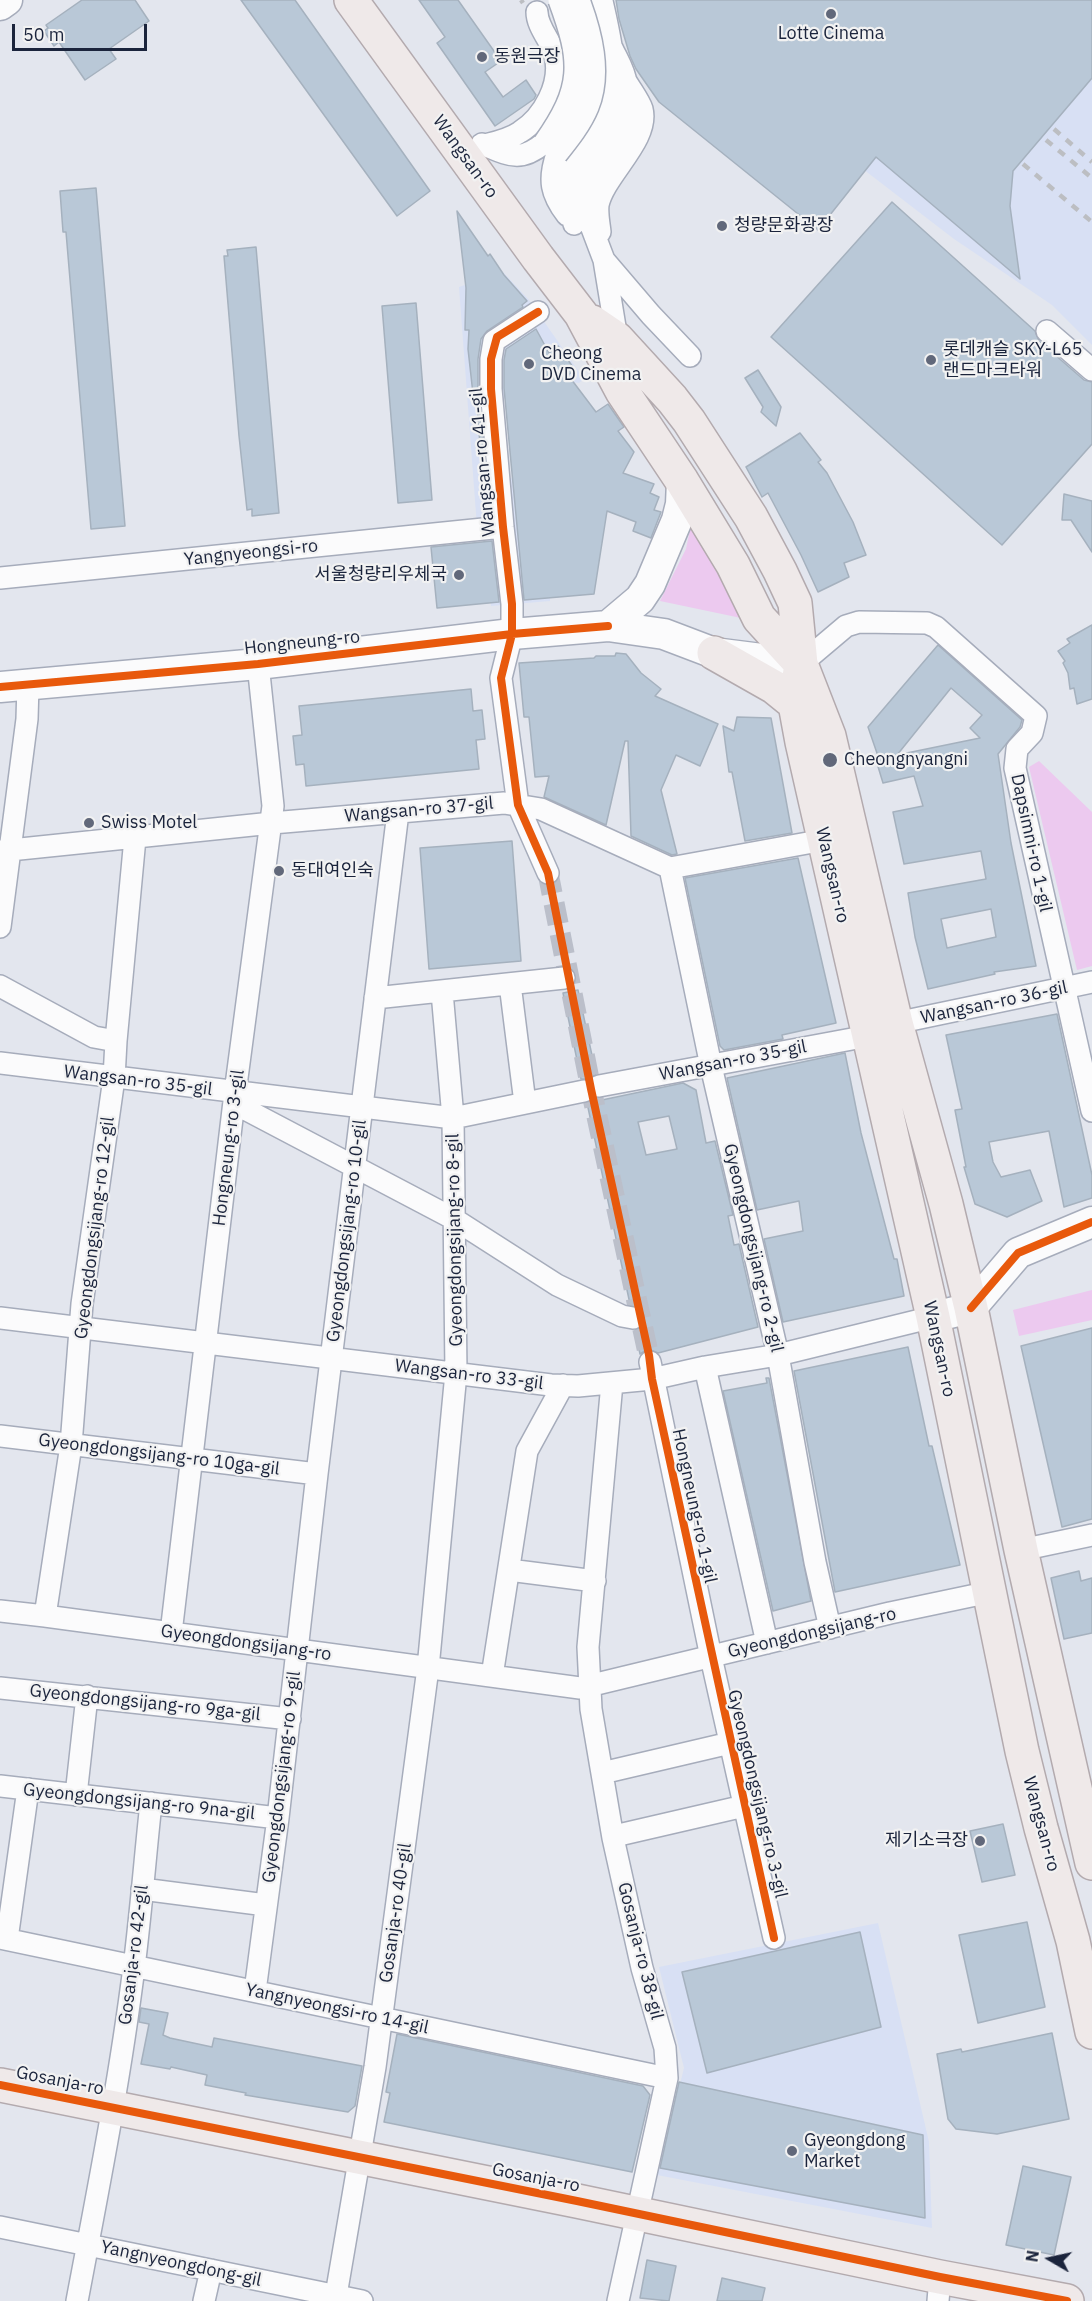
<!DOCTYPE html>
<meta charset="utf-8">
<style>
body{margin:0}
#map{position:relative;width:1092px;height:2301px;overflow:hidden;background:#e3e6ee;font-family:"IBM Plex Sans",sans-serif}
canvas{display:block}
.north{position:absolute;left:1020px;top:2229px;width:60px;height:60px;-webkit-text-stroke:4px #f2f2f2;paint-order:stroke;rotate:279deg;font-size:16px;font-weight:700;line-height:24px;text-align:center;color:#1b243c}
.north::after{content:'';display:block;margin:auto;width:21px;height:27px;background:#1b243c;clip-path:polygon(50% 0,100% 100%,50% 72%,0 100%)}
.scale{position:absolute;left:12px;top:24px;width:135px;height:27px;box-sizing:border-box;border:3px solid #1b243c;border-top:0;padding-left:8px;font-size:18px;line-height:21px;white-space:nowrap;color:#1b243c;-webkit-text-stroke:4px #f2f2f2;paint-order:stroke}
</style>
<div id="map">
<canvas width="1092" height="2301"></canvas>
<div class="north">N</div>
<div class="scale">50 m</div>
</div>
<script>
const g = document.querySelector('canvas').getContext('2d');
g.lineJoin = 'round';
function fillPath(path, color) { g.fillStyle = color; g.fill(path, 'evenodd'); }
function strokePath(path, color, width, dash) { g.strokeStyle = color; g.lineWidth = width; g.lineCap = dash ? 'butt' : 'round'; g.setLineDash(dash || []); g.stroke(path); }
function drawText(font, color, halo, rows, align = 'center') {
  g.font = font + ' "IBM Plex Sans","Noto Sans KR",sans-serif'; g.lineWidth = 4.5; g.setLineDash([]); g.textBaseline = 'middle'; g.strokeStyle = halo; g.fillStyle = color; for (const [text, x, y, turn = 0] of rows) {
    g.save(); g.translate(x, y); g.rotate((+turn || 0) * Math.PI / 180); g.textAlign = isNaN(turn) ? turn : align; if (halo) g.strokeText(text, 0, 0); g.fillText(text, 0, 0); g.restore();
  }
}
fillPath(new Path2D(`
 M1092 0V345L1052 305 954 239 859 166Z
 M503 272 529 300 584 379 579 383 571 382 541 395 494 400 501 479 529 477 547 541 550 601 491 606 484 527H477L459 287Z
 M878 1923 929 2142 932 2228 657 2175 684 2068 659 1967Z`), '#d8e0f4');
fillPath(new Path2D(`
 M693 515 745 617 741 618 660 601 686 549Z
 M1039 761 1092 812V966L1077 970 1029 767Z
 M1092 1290V1320L1019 1336 1013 1310Z`), '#ecc9ef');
const building = new Path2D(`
 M82 0H135L149 21 109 49 116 59 85 80 59 42 54 46 44 31 48 28 46 25Z
 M241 0H295L430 191 397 216Z
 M419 0H458L501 61 485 72 503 97 526 80 536 95 534 99 495 126 437 43 445 37Z
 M616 0H1092V78L1013 171 1010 206 1020 279 876 157 818 230 659 102 636 69 630 56 619 19Z
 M96 188 125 526 91 529 66 232H63L60 191Z
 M892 202 1035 331 1039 341 1084 380 1092 382V444L1002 545 771 337Z
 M457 211 488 256 490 254 504 275 527 301 522 305 523 307 487 331 481 339 478 359V389L489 516H485L477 403H474L468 349 469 330H465L466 288Z
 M256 247 279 513 252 516V509L247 510 239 436 224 256H228L227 250Z
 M416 303 432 500 398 503 382 306Z
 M536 329 549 353 558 346 575 370 568 375 596 412 608 404 624 427 618 431 634 452 623 473 654 484 650 493 659 497 654 510 661 512 651 538 633 531 636 522 607 511 594 594 524 600 504 388V360L506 349Z
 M758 370 781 407 776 426 761 412 763 407 745 378Z
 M800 433 821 460 818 462 827 473 853 522 866 555 844 563 849 577 818 592 801 555 768 493 762 497 746 467Z
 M1064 494 1092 501V552L1071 520H1062Z
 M492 541 499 602 437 608 431 547Z
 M1092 625V699L1077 704 1074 688 1070 689 1068 673 1063 663 1065 661 1058 651 1070 643 1067 639Z
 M938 645 1022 720 1020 727 998 754 1011 843 1036 966 994 972 995 974 928 989 915 937 908 893 986 879 981 851 904 864 893 812 923 806 914 776 883 783 876 760 879 759 868 727ZM951 688 982 715 970 728 980 738 897 755ZM991 909 996 937 947 948 941 919Z
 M616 653 626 654 641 673 661 689 655 696 718 724 700 766 676 755 661 790 677 854 672 855 631 836 628 741H625L606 825 544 797 549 776 535 777 529 717H524L519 663 594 658 596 656H615Z
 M471 689 473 711 482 710 485 739 476 740 479 769 306 786 304 764 296 765 293 736 302 735 299 706Z
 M737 717 771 718 792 833 745 841 732 772H729L723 726 734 731Z
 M512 841 521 961 429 969 420 848Z
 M798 858 836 1023 782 1035 783 1039 724 1050 720 1046 685 878Z
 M578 990 596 1074 589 1079H581L563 993Z
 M1057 1014 1092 1175V1198L1064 1207 1049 1131 989 1142 993 1162 1001 1177 1030 1170 1042 1201 1007 1217 975 1204 964 1167H966L955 1110 962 1109 946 1035Z
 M845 1053 861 1133 894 1259H897L904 1296 783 1322 764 1239 803 1231 799 1201 757 1210 727 1078Z
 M683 1083 696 1090 706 1143 715 1141 733 1215 728 1216 734 1245 739 1244 758 1327 658 1353 648 1349 640 1354 635 1330 643 1326 645 1314 641 1308 630 1304 587 1103 594 1098 602 1100ZM669 1116 677 1149 646 1155 638 1122Z
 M1092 1328V1519L1062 1527 1021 1346Z
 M908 1347 929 1446H932L960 1565 835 1592 794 1371Z
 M766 1378H769L811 1601 773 1611 723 1391 767 1383Z
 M1079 1571 1081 1581 1092 1578V1633L1064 1639 1051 1578Z
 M1003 1824 1015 1875 982 1882 970 1831Z
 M1027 1922 1045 2007 978 2023 959 1935Z
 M860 1932 881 2027 707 2073 682 1972Z
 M141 2008 168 2013 163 2035 170 2038 212 2047 214 2038 362 2066 355 2106 348 2112 245 2095 246 2093 205 2085 207 2075 171 2067 170 2069 141 2064 149 2024 139 2022Z
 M1052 2033 1069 2119 997 2134 956 2129 948 2119 937 2054 961 2049 962 2052Z
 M397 2034 643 2086 650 2095 632 2172 384 2122 390 2093 386 2092Z
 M679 2082 923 2135 925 2218 660 2168Z
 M1023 2166 1071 2177 1054 2255 1006 2245Z
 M647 2260 676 2266 669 2301 640 2298Z
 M722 2278 765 2288 762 2301H717Z`);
fillPath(building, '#b9c8d7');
strokePath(building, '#a5b1be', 1.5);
strokePath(new Path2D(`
 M548 873 591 1089 650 1362`), '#bbbfca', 21, [21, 10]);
const minor = new Path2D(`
 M612 48C617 59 625 71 626 83 632 131 595 158 582 202L604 260 651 315 690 356
 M482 144C509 155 520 163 544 143
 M485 145C497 142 510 139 520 132 544 117 562 83 555 55 551 41 537 27 537 12
 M557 154C548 180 551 194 567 215
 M574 224C572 214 568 203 568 192 568 163 596 141 606 114 620 73 611 42 602 1
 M600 232C599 223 597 214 598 205 604 175 650 140 642 109 639 100 631 90 626 81
 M604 260 617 339
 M538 312 494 341 491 359V389L503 527 512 604V634L501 678 518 805 548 873
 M1047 331 1092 370
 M0 578 503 527
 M801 664 846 626 859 622 927 623 936 627 1036 716 1032 733 1017 749 1015 768 1092 1111
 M0 851 272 823 504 803 541 809 670 868 824 840
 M670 868 711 1066 778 1355 815 1562 830 1628
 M0 927 27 719 28 685
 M510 984 525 1103
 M0 986 94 1037 116 1041
 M375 998 564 978
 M896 1023 1092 982
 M0 1063 453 1118 584 1091
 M599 1086 868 1036
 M235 1093 243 1108 454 1219 557 1285 622 1316 633 1318
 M0 1318 551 1385 578 1386 652 1379 705 1367 778 1355 933 1317
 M650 1362 711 1657 774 1938
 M705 1367 767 1643
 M612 1383 588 1647 591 1709 613 1838 642 1968 665 2048 667 2078 618 2301
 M0 1436 317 1474
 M1021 1550 1092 1535
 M509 1570 595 1581
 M0 1611 45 1616 580 1688 890 1613 990 1592
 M45 1616 71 1445 82 1304 114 1078 116 1041 135 838
 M171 1633 235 1093 273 806 258 664
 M492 1676 527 1451 563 1385
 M0 1688 290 1719
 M602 1773 730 1743
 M0 1786 278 1818
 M76 1795 87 1696
 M613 1838 623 1834 744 1806
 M142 1889 266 1905
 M0 1938 667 2078
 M7 1939 28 1789
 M255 1991 278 1818 317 1474 398 812
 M0 2227 362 2301
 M77 2301C98 2190 120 2079 134 1967 141 1912 145 1858 151 1803
 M204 2301 211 2270
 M335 2301 375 2067 428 1668 456 1373 453 1118 442 992
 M938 2301 940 2277`);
const secondary = new Path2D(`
 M0 5 7 0
 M608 626 640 599 650 584 677 520 681 504 682 481
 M0 687 258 664 512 634 608 626 664 634 714 653 801 664
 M933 1317 971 1308 1018 1253 1092 1222`);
const primary = new Path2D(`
 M351 0 538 258 581 314 622 391 682 481 733 565 759 618 801 664 829 736 896 1023 946 1204 971 1308 1021 1550 1092 1863
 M592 322 617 339 672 399 689 421 751 517 780 571 795 603 801 664 795 704 802 742 933 1317 1022 1751 1041 1828 1073 1941 1092 2032
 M714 653 774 687 795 704
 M0 2085 577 2201 940 2277 1067 2301`);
strokePath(minor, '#a6acbb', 24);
strokePath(secondary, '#a6acbb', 33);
strokePath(primary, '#b3aaae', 36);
strokePath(minor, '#fbfbfc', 21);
strokePath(secondary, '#fbfbfc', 30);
strokePath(primary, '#efe9e9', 33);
strokePath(new Path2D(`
 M521 0 523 3
 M1054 129 1092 162
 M1046 140 1092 178
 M1023 164 1092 222`), '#bcbec2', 4.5, [8, 8]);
const minorBridge = new Path2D(`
 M544 143C583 88 582 62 559 0
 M557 154C569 139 581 124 588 107 602 73 591 32 579 0`);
strokePath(minorBridge, '#a6acbb', 24, []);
strokePath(minorBridge, '#fbfbfc', 21);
strokePath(new Path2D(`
 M538 312 497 337 491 359V389L503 527 512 604V634L501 678 518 805 548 873 591 1089 649 1355 652 1379 774 1938
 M0 687 258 664 512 634 608 626
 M971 1308 1018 1253 1092 1222
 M0 2085 577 2201 940 2277 1067 2301`), '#e8590c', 8);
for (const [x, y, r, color] of [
 [831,14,6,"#61687a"],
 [482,57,6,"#61687a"],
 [722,226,6,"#61687a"],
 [931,360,6,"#61687a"],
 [529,364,6,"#61687a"],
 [459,575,6,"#61687a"],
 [830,760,8,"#61687a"],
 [89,823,6,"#61687a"],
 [279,871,6,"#61687a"],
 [980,1841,6,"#61687a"],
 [792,2151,6,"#61687a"]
]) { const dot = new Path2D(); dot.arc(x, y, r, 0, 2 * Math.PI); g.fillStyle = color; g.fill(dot); strokePath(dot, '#f2f2f2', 2); }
drawText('18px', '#1b243c', '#f2f2f2', [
 ["Lotte Cinema",831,34,"center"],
 ["동원극장",494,57],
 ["청량문화광장",734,226],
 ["롯데캐슬 SKY-L65",943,350],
 ["랜드마크타워",943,371],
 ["Cheong",541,354],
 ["DVD Cinema",541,375],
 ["서울청량리우체국",447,575,"right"],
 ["Cheongnyangni",844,760],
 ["Swiss Motel",101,823],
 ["동대여인숙",291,871],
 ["제기소극장",968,1841,"right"],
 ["Gyeongdong",804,2141],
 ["Market",804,2162]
], 'left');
drawText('18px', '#1b243c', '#f2f2f2', [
 ["Wangsan-ro",465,157,54],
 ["Wangsan-ro 41-gil",483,462,-95],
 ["Yangnyeongsi-ro",251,553,-6],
 ["Hongneung-ro",302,643,-6],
 ["Wangsan-ro 37-gil",419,810,-5],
 ["Dapsimni-ro 1-gil",1031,843,78],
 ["Wangsan-ro",832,875,77],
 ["Wangsan-ro 36-gil",994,1003,-12],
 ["Wangsan-ro 35-gil",733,1061,-11],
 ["Wangsan-ro 35-gil",138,1081,7],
 ["Hongneung-ro 3-gil",229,1148,-83],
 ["Gyeongdongsijang-ro 12-gil",95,1228,-83],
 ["Gyeongdongsijang-ro 10-gil",347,1231,-83],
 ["Gyeongdongsijang-ro 8-gil",455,1240,-91],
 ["Gyeongdongsijang-ro 2-gil",753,1248,77],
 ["Wangsan-ro",939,1349,78],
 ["Wangsan-ro 33-gil",469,1375,7],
 ["Gyeongdongsijang-ro 10ga-gil",159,1455,7],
 ["Hongneung-ro 1-gil",694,1506,78],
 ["Gyeongdongsijang-ro",812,1633,-13],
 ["Gyeongdongsijang-ro",246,1643,8],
 ["Gyeongdongsijang-ro 9ga-gil",145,1703,6],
 ["Gyeongdongsijang-ro 9-gil",282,1777,-83],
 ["Gyeongdongsijang-ro 3-gil",757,1794,77],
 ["Gyeongdongsijang-ro 9na-gil",139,1802,6],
 ["Wangsan-ro",1041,1824,75],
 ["Gosanja-ro 40-gil",396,1913,-82],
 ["Gosanja-ro 38-gil",640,1951,76],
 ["Gosanja-ro 42-gil",134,1955,-83],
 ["Yangnyeongsi-ro 14-gil",337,2009,12],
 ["Gosanja-ro",60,2081,11],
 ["Gosanja-ro",536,2178,11],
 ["Yangnyeongdong-gil",181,2264,12]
]);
</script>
